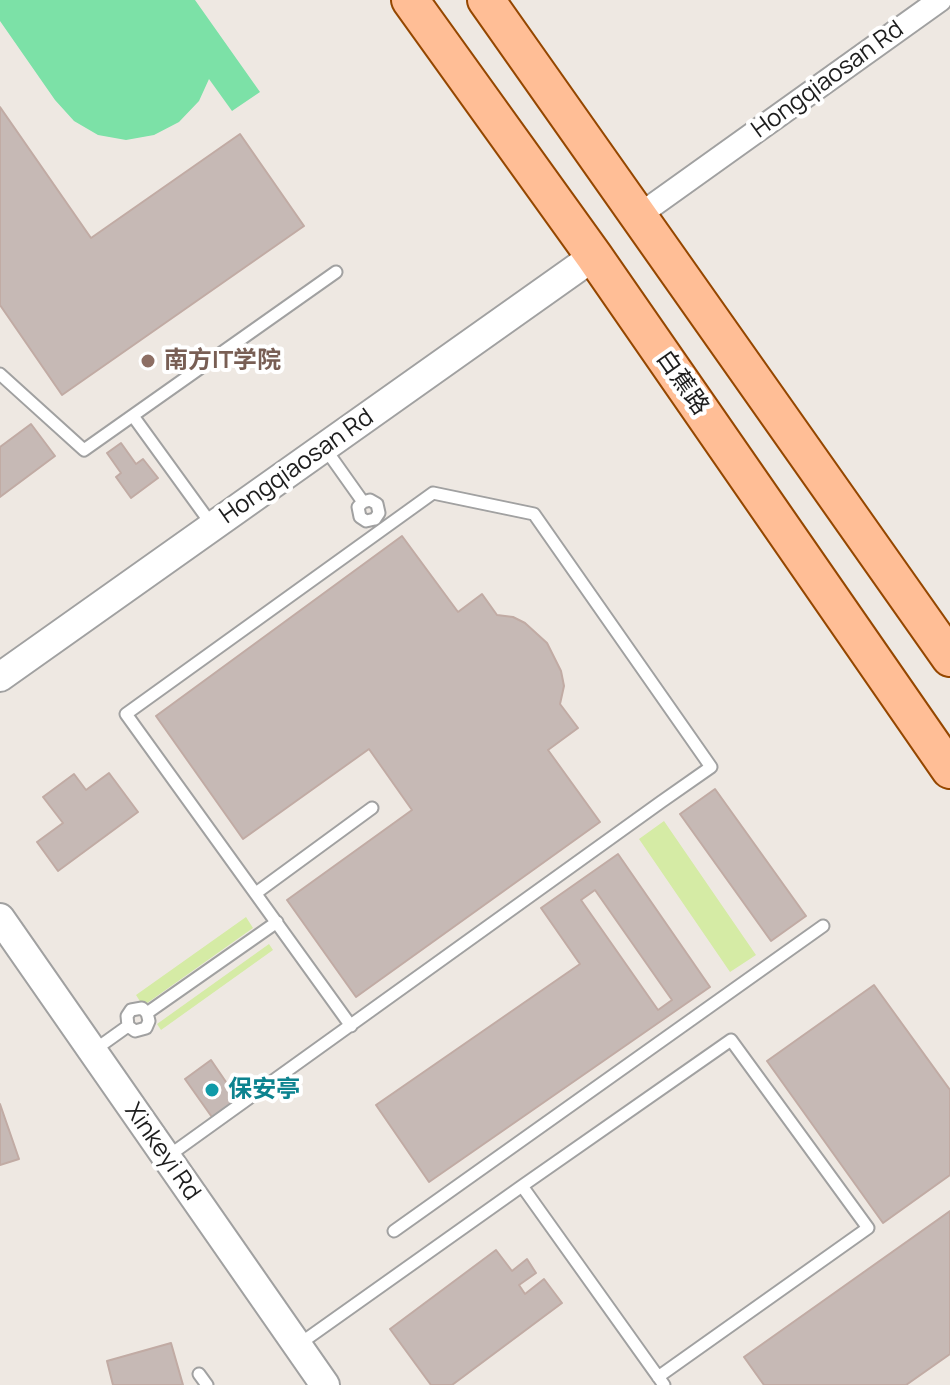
<!DOCTYPE html>
<meta charset="utf-8">
<style>
body{margin:0}
canvas{display:block;background:#eee8e2}
</style>
<canvas width="950" height="1385"></canvas>
<script>
const g = document.querySelector('canvas').getContext('2d');
g.lineJoin = 'round';
function fillPath(path, color) { g.fillStyle = color; g.fill(path, 'evenodd'); }
function strokePath(path, color, width, dash) { g.strokeStyle = color; g.lineWidth = width; g.lineCap = dash ? 'butt' : 'round'; g.setLineDash(dash || []); g.stroke(path); }
function drawText(font, color, halo, rows, align = 'center') {
  g.font = font + ' Manrope,"Noto Sans SC",sans-serif'; g.lineWidth = 8; g.setLineDash([]); g.textBaseline = 'middle'; g.strokeStyle = halo; g.fillStyle = color; for (const [text, x, y, turn = 0] of rows) {
    g.save(); g.translate(x, y); g.rotate((+turn || 0) * Math.PI / 180); g.textAlign = isNaN(turn) ? turn : align; if (halo) g.strokeText(text, 0, 0); g.fillText(text, 0, 0); g.restore();
  }
}
fillPath(new Path2D(`
 M664 821 756 955 730 972 639 839Z
 M246 917 253 928 143 1006 136 995Z
 M269 944 273 950 161 1030 157 1024Z`), '#d5eba5');
fillPath(new Path2D(`
 M0 0H195L260 92 232 111 209 79 199 101 179 122 154 135 126 140 98 135 74 121 55 100 0 21Z`), '#7ce1a7');
const building = new Path2D(`
 M0 107 91 238 240 134 304 226 62 395 0 305Z
 M31 424 55 456 0 497V447Z
 M121 443 136 464 143 459 158 478 131 498 116 477 121 473 107 453Z
 M402 536 458 612 482 594 497 615 513 617 525 623 547 643 561 671 564 686 560 704 578 728 548 750 600 822 356 997 287 900 412 810 369 749 243 839 156 716Z
 M109 773 138 812 58 871 37 842 63 823 43 797 74 774 86 790Z
 M715 789 806 916 771 941 680 814Z
 M618 854 710 987 429 1182 376 1105 580 964 541 908ZM595 890 672 1000 658 1010 581 900Z
 M874 985 950 1090V1175L883 1223 767 1061Z
 M211 1060 239 1101 214 1120 185 1079Z
 M0 1104 19 1159 0 1165Z
 M950 1211V1354L906 1385H764L744 1357Z
 M496 1250 512 1271 527 1259 536 1273 519 1285 525 1294 544 1279 562 1303 452 1385H431L390 1329Z
 M171 1343 183 1385H113L107 1361Z`);
fillPath(building, '#c6b9b5');
strokePath(building, '#c1aba4', 2);
const service = new Path2D(`
 M0 374 84 450 336 272
 M133 416 212 525
 M324 447 363 502
 M363 502 358 507 360 517 366 521 375 519
 M363 502 370 500 377 504 379 513 375 519
 M256 893 372 808
 M147 1013 277 922
 M128 1026 127 1016 131 1010 142 1008 147 1013
 M128 1026 135 1031 146 1028 149 1021 147 1013
 M93 1051 128 1026
 M167 1157 661 802 711 767 534 514 433 493 126 714 351 1026
 M522 1186 664 1385
 M394 1231 823 926
 M298 1345 522 1186 731 1040 868 1228 658 1377
 M199 1374 207 1385`);
const minor = new Path2D(`
 M638 216 940 0`);
const tertiary = new Path2D(`
 M0 677 594 256
 M0 918 325 1385`);
const primary = new Path2D(`
 M410 0 594 256 950 770
 M486 0 950 658`);
strokePath(service, '#a1a1a1', 15);
strokePath(minor, '#a1a1a1', 26);
strokePath(tertiary, '#a1a1a1', 32);
strokePath(primary, '#954700', 40);
strokePath(service, '#fff', 11);
strokePath(minor, '#fff', 22);
strokePath(tertiary, '#fff', 28);
strokePath(primary, '#ffbe96', 36);
for (const [x, y, r, color] of [
 [148,361,8,"#8d6e63"],
 [212,1090,8,"#0f9aa8"]
]) { const dot = new Path2D(); dot.arc(x, y, r, 0, 2 * Math.PI); g.fillStyle = color; g.fill(dot); strokePath(dot, '#fff', 3); }
drawText('24px', '#1d1d1d', '#fff', [
 ["Hongqiaosan Rd",828,80,-36],
 ["白蕉路",682,383,55],
 ["Hongqiaosan Rd",297,467,-35],
 ["Xinkeyi Rd",162,1152,55]
]);
drawText('bold 24px', '#785e54', '#fff', [
 ["南方IT学院",164,361]
], 'left');
drawText('bold 24px', '#0d838f', '#fff', [
 ["保安亭",228,1090]
], 'left');
</script>
